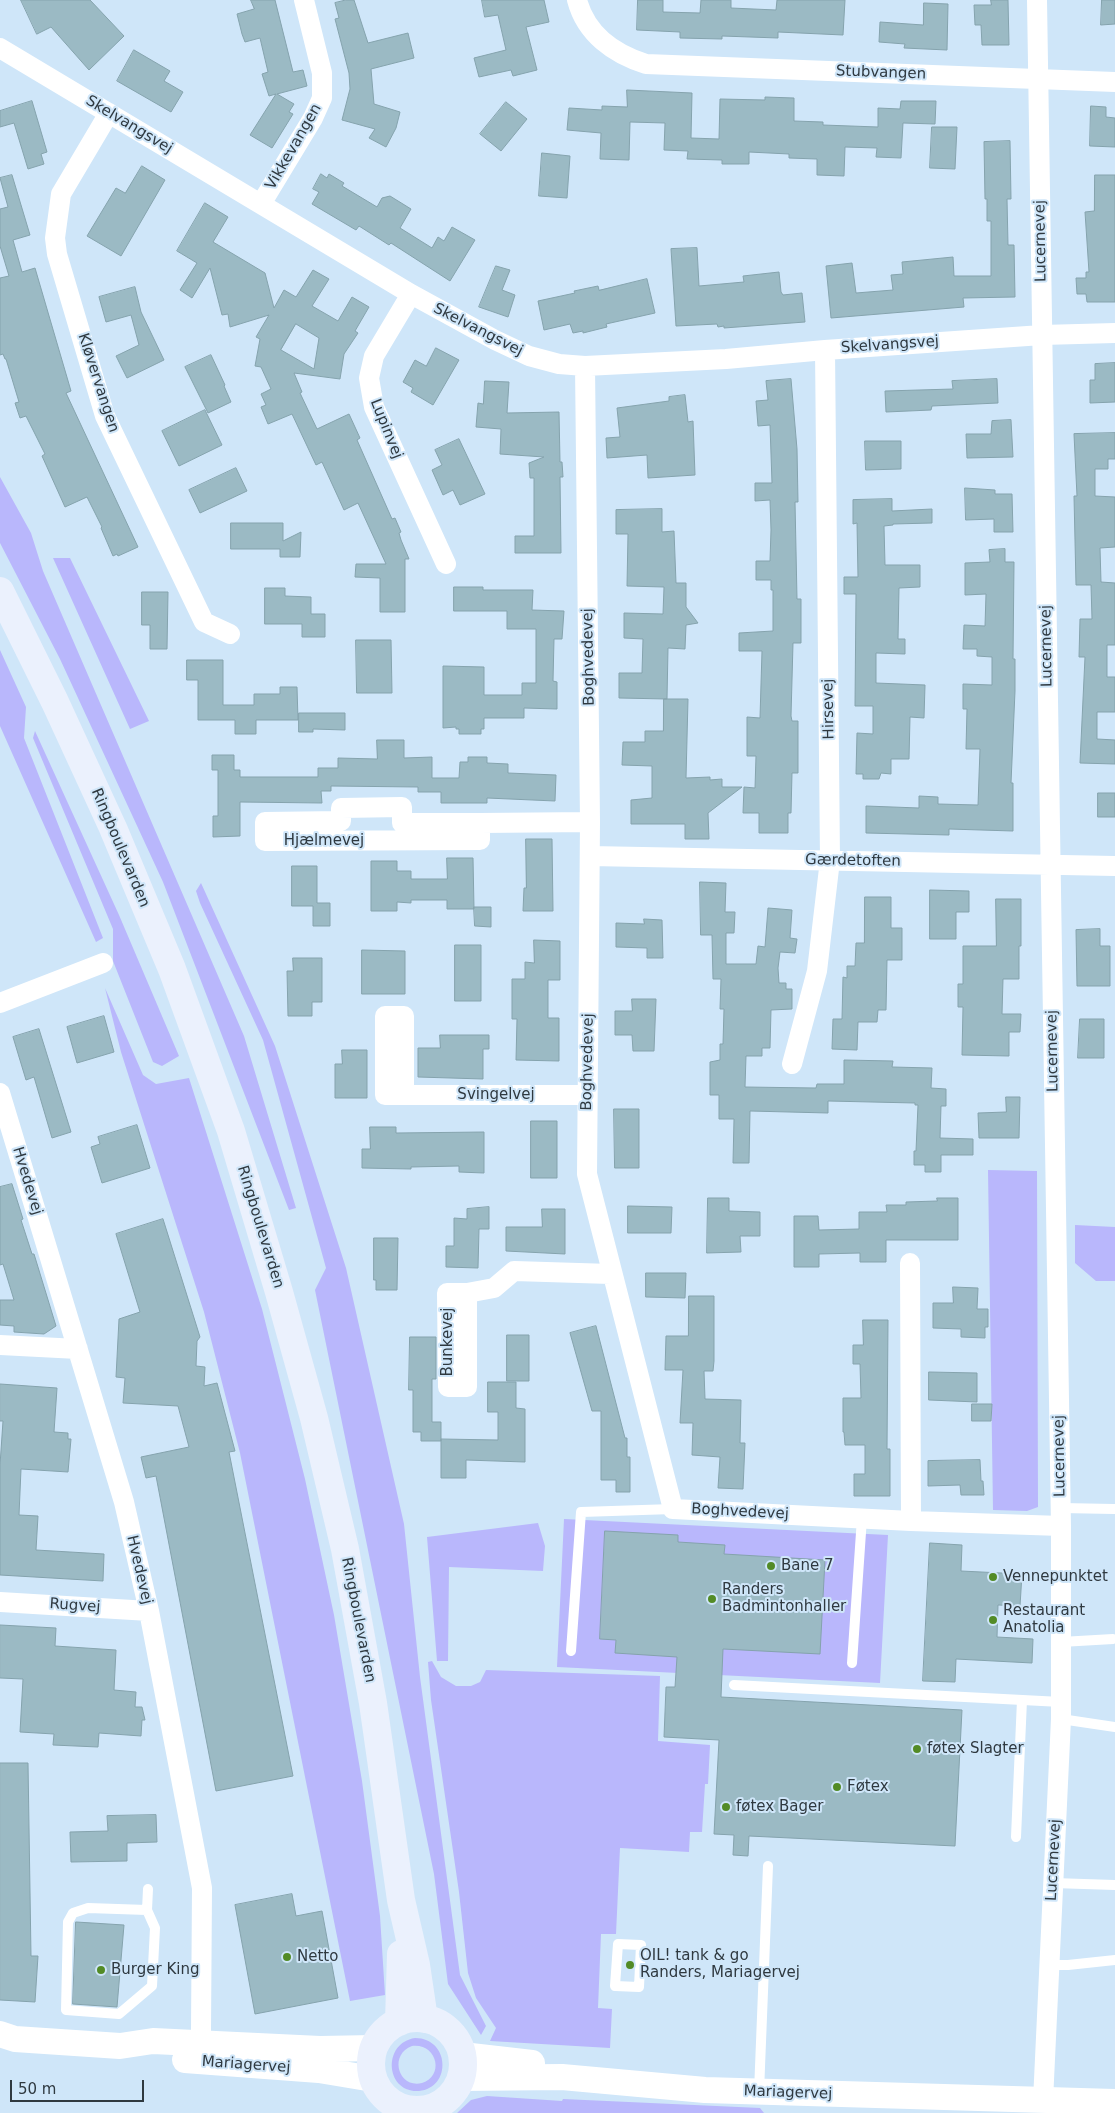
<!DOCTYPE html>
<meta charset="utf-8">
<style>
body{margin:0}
#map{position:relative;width:1115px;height:2113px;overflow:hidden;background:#cfe6f9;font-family:"DejaVu Sans",sans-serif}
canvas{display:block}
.scale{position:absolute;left:10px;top:2080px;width:134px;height:22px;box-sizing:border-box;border:2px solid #2f3940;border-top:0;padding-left:6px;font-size:15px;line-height:18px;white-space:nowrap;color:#2f3940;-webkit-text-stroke:4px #cfe6f9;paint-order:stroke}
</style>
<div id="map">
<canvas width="1115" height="2113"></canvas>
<div class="scale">50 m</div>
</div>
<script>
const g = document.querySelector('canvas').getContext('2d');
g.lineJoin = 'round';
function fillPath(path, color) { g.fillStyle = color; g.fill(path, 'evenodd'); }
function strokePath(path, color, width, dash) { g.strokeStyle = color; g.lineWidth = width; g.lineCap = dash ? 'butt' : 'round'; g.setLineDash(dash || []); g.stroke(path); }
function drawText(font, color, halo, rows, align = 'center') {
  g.font = font + ' "DejaVu Sans",sans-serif'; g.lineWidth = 4; g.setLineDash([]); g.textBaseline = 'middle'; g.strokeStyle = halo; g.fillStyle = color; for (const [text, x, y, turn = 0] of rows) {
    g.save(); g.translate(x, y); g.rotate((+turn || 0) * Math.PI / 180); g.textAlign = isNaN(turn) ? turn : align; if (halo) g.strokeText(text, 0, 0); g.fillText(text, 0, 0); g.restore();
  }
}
fillPath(new Path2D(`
 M0 477 31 533 43 571 244 1036 296 1208 289 1210 163 882 60 659 0 543Z
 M53 558H70L149 721 130 729Z
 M0 650 26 707 24 738 103 938 96 942 0 726Z
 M35 731 119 915 179 1056 162 1066 153 1062 113 961V929L33 738Z
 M201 883 275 1046 346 1268 404 1524 420 1677 460 1975 486 2026 481 2035 448 1984 434 1874 315 1290 326 1268 263 1040 200 903 196 891Z
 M105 988 143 1075 156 1084 189 1078 262 1309 305 1479 334 1615 362 1781 380 1916 385 1995 350 2001 240 1453 204 1312 121 1052Z
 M988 1170 1037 1171 1038 1507 1027 1511 993 1510Z
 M1075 1225 1115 1227V1281H1096L1075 1263Z
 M564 1519 888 1535 880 1683 557 1667Z
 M538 1523 545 1546 543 1571 449 1567 448 1661H437L427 1537Z
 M432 1661 441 1677 456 1686H471L480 1682 486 1670 660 1676 658 1741 710 1745 708 1784H705L702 1832H690L689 1852 620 1848 616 1934H601L598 2008 612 2009 610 2048 490 2041 496 2028 476 1998 468 1973 459 1892 431 1700 428 1662Z
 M415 2038C450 2038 452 2088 419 2091 385 2093 382 2043 415 2038ZM412 2046C437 2043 445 2076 422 2083 399 2089 388 2055 412 2046Z
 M487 2096 562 2101 563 2099 760 2108 764 2113H457L471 2100Z`), '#b9b7fc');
const building = new Path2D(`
 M21 0H90L124 36 89 70 51 27 37 34Z
 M251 0H275L293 72 303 70 307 86 277 94 294 104 289 112 293 114 272 148 250 135 276 94 269 96 262 74 268 72 260 38 245 42 242 34 237 14 254 9Z
 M346 0H354L368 43 408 33 414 58 371 69 374 104 400 112 396 128 386 147 369 138 375 129 342 120 350 89 349 73 335 19 339 18 335 3Z
 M482 0H544L549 22 526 27 537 70 513 76 511 70 479 77 474 58 506 50 498 15 485 17Z
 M638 0H663V12L700 13 701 0H731V8L776 10 777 0H845L843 35 778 32V38L722 36V39L680 38V32L637 30Z
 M991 0H1008L1009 45H982L981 25H975L974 5H991Z
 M1102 0H1115V24L1101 25Z
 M924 3 948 4 947 50 904 48 905 44 879 42 880 22 923 25Z
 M134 50 170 71 164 81 183 92 171 112 117 81Z
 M627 90 692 93 691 138 719 139 720 99 765 100V97L794 98V121L823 122V125L878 127V108L900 109 901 101H936L935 124 903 123 901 158 876 157 877 148 845 147 844 176 817 175V159L789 158V154L749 152V164H722V160L687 159 688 151 664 150 665 123 630 122 629 160 600 159 601 133 567 130 569 108 602 110V106L627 107Z
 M32 101 47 152 41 154 44 164 28 169 14 123 0 127V111Z
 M506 102 527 119 501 151 480 134Z
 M1091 106 1106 107V117L1115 118V147L1090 146Z
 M932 127H957L955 169 930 168Z
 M1010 141 1011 199H1007L1008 245H1014L1015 297 963 298 964 307 831 318 826 266 852 263 856 293 893 290 891 275 903 274 902 262 953 257 954 276H991V221H987V199H985L984 142Z
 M542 153 570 156 567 198 539 196Z
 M142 166 165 180 121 256 87 236 116 188 125 193Z
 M321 174 327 178 329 174 344 183 342 186 377 207 382 198 390 196 411 209 400 228 432 248 438 237 444 241 452 227 475 240 450 281 391 243 389 245 359 226 356 230 312 204 319 192 313 189Z
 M12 175 30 235 13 240 22 272 35 268 71 391 66 393 138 547 118 556 117 554 113 556 101 528 102 527 87 497 65 507 42 456 45 454 26 416 20 418 15 403 19 402 6 359H5L3 354 0 355V278L9 276 0 246V209L8 207 0 178Z
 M1095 175H1115V302H1087L1086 294H1077L1076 278H1086V272H1089L1085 212 1094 211Z
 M205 203 228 217 213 242 265 273 274 308 284 290 296 297 313 270 329 279 312 306 338 321 352 297 369 307 355 331 358 333 344 354 340 379 294 373 302 392 300 393 317 429 349 414 360 438 357 440 392 519 395 518 401 532 399 533 401 540 409 559H405V612H380V578L355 577 356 564H386L358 503 344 510 322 462 316 465 292 414 268 424 261 407 266 405 261 394 271 389 261 367 255 366 260 339 256 337 269 315 230 327 228 314 222 315 210 268 192 298 180 290 197 263 177 251ZM296 324 319 338 314 369 281 350Z
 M697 248 699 286 744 282 743 276 779 272 781 292 783 295 802 293 805 322 724 328V326L718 327 717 324 676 326 671 249Z
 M496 266 510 270 502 290 515 295 508 317 479 307Z
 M647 279 655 313 606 324 607 327 583 333V331L573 333 570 324 544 330 538 301 575 293 574 291 598 286 599 290Z
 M135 287 141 312 164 360 127 378 116 356 139 345 131 315 106 322 99 297Z
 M436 348 459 360 433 405 411 392 413 388 403 382 415 360 426 366Z
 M211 355 225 385 224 386 231 402 208 413 185 367Z
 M1115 363V402L1090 403V380H1095V364Z
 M791 379 797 449 798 502H795L797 599H801V643H793L791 716 792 721H798V773H792L791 813H788V833H759V813H743L744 787 755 788 756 756H747V717L760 718 762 651H739V633L773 631V590H771V580H756V561H770L771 530 770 500 755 501V483H772L770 425 758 426 756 401 768 400 766 381Z
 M997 379 998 403 932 406 931 410 886 412 885 391 953 389 952 381Z
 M485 381 509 382 507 413 559 412 560 462H562L563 477H560L561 553H515V536H534V478H530L529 463 544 457 500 454 501 429 476 427 478 403 483 404Z
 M685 395 688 422 693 421 695 475 648 478 647 455 607 458 606 438 620 437 617 408 669 401V397Z
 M205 410 222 445 179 466 162 431Z
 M1011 420 1013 457 967 458 966 434H991L992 421Z
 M1115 433V459H1108V469H1095V496L1115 497V547L1100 548 1101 582 1115 583V645H1107V677H1115V712H1097V739L1115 740V764L1080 763 1085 657H1079L1080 619H1092L1091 585H1076L1074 496H1077L1074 434Z
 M459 439 485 494 460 505 453 490 443 495 432 470 442 465 435 450Z
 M865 441H901V469L866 470Z
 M236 468 247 491 200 513 189 490Z
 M965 488 995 490V494H1012L1013 532H994V519L966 520Z
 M892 499V511L932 509V523L893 524V525L884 526 885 565H920V587L899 588 898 639H905V654L876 653V683L925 685 924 718 910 717 909 759H891V774L881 773 879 779H863V774H856L857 733 873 734V706H855L856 594H844V577H858L857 523 853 524V500Z
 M662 509V532L674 531 676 583H686V607L698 623 686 625 685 649 668 648 667 699 619 698V673H642L643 639 624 638V613L663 614 664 587 627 586 628 534H616V510Z
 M231 523H283V541L301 532 300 557H280V549H231Z
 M1005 549V562H1014L1013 659H1015V691L1011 783H1013V831L949 829V835L866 833V806L919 808V796L938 797V804L978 805 980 749H966L967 709H963V684L992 685V657L977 656V649H963L964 625 985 626 986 594 965 595V563L990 562 989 550Z
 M454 587H483V590H533L532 610 564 611 562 639H554L553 681 557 682V709L524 708V718H484V729H481V734H459V729H456V727L443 728V666L484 667V695H522V683H536V629H507V611H454Z
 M265 588H285V596L311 597V614H325V637H302V624H265Z
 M142 592H168L167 649H150V625H142Z
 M356 640H391L392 693H357Z
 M187 660H223V705H254V694H280V687H297L298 720H256V734H235V720H198V680H187Z
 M664 699H688L686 778 710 777V780L722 779V787H742L708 813 709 839H685V824H631V800L652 798V766L622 765 623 742H645V731H663Z
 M299 713H345V730L313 729V732H299Z
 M377 740H404V758L432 757V778H459L460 762H468V757H487V763L508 764V773L556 775 555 801 487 798V803H441V792H418V787L331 786V791H321L322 803 240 802V836L213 837V816H218V770H212V755H234V770H240V777H318V768H338V758L377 759Z
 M1098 793H1115V817H1098Z
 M526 839H552L553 911H523L524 888H526Z
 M447 858H473L474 909H447V900H411V903L397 902V911H371V861H397V871H411V879H447Z
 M292 866H317V903H330V926H313V906H292Z
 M700 882 726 883 725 912H735L734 933H726V964H756L758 946 765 947 768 908 792 910 790 938 797 939 795 953 780 952 778 968 779 983H786V989H792V1009L771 1010 770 1048H762V1056H746L745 1087 816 1088 817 1084H844V1060L893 1061 892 1067 932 1068 931 1088 946 1089V1106H941L940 1138 973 1139V1155H941V1172H925V1165H914V1151H916L918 1105H915V1103L828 1101V1113L750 1111 749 1163H733L734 1119H719V1095H710V1062L720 1060V1044H723L724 1009H720L721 979H713L712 935H701Z
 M930 890 969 891V912H956V939H930Z
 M865 897H891V928H902V960H887L886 1010H878L877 1022H858L857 1050 832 1049 833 1019H842L843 977 847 978V966H855L856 943H864Z
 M996 899H1021V946H1019V979H1003L1002 1014H1021L1020 1032H1009V1056L962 1055 963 1007H958V984H963V946H996Z
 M474 907H491V927L475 926Z
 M644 919 662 920 663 958H647V948L616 947V923L644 924Z
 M1100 929V946H1110V986H1077L1076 930Z
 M534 940 560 941V980H548V1018H559V1061L516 1060 517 1019H512V979H525V962L534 963Z
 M455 945H481V1001H455Z
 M362 950 405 951V994H362Z
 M293 958H322V1002H312V1016H288L287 971H293Z
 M632 999H656L654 1051H633L632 1035H615V1011H632Z
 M104 1016 114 1052 77 1063 67 1027Z
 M1080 1019H1104V1058H1078Z
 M39 1029 71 1132 52 1138 34 1077 26 1080 13 1037Z
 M440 1035H489V1049H483V1079L418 1077V1048H440Z
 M342 1050H367V1098H335V1064H342Z
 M1006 1097H1020L1019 1138H979L978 1113 1006 1112Z
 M614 1109H639V1168H615Z
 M531 1121H557V1178H531Z
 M137 1125 150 1168 102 1183 91 1147 100 1144 98 1137Z
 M370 1127H396V1133L484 1132V1173L459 1172V1166L411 1167V1169L362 1168V1149H370Z
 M12 1184 23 1219 21 1220 32 1254H34L56 1326 44 1334 14 1332V1326L0 1325V1300H14L3 1264 0 1265V1187Z
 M708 1198H729V1211L760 1212V1236H740L741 1252 707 1253Z
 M937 1198H958V1240H886V1262H860V1253L819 1254V1267H794V1216H818L819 1230 859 1229V1212H887L886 1205H906V1202L937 1201Z
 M628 1206 672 1207 671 1233H628Z
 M489 1207V1229H479L478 1268 446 1267V1246H454V1218L467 1219V1209Z
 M542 1209H565V1254L506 1251V1227H542Z
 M163 1219 200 1337 197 1341 196 1366 205 1367 204 1386 217 1383 235 1451 229 1452 293 1776 216 1791 156 1476 146 1478 141 1457 189 1447 178 1406 123 1403 125 1378 116 1377 119 1319 140 1312 116 1234Z
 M374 1238H398L397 1290H376V1280H374Z
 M646 1273H686L685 1298 646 1297Z
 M953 1287 978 1288 977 1309H988V1327H985V1338L961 1337V1329L933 1328V1303H953Z
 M689 1296H714V1361L713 1371H704L705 1399 741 1400 740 1443H745L743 1489 718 1488 720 1457 692 1455 693 1423H680L683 1370H665L666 1336H688Z
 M863 1320H888L887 1449H890V1496H854V1474H865V1445H845L844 1432H843V1398H861L860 1364H853V1345H863Z
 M596 1326 625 1438H627V1457H630V1492H616V1480H601V1411H592L570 1333Z
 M507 1335H529V1381H507Z
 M410 1337H436V1379H432V1422H441V1441H421V1432H413V1390H409Z
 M929 1372 977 1373V1402L929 1400Z
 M488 1382H516V1408L525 1409V1462L466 1460V1478H441V1439L498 1440V1412H488Z
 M0 1384 57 1388 54 1432 68 1433V1439H71L68 1472 21 1469 19 1515 38 1516 36 1550 104 1554 103 1581 0 1575V1465L3 1421H0Z
 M972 1404H992L991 1421H972Z
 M980 1460 981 1481H983L984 1495H961L960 1485 928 1486V1461Z
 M605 1531 678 1535V1542L725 1545 724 1554 825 1560 820 1654 723 1649 721 1697 962 1710 955 1846 749 1836 748 1856 733 1855 734 1835 714 1834 719 1740 664 1737 666 1687H675L677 1657 615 1653 616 1640 600 1639Z
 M930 1543 962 1545 961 1571 1022 1574 1020 1606 998 1605 997 1637 1033 1639 1032 1663 956 1659 955 1682 923 1681Z
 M0 1625 56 1628 55 1646 116 1650 114 1690 136 1692 135 1707H142L145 1720H142L141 1736 99 1733 98 1747 53 1745 54 1734 20 1732 23 1679 0 1678Z
 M0 1763H28L31 1956H38L35 2002 0 2000Z
 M156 1815 157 1842 127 1843V1861L71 1862 70 1832 108 1831 107 1816Z
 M292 1894 296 1916 322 1911 338 1998 255 2014 235 1905Z
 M76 1922 124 1925 117 2007 73 2004Z`);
fillPath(building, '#9bbac4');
strokePath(building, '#85a3ad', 1);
strokePath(new Path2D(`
 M1061 1508 1114 1509
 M1061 1642 1113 1639
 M571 1651 581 1512 673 1509
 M852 1663 862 1518
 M734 1685 1061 1702
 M1061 1719 1115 1727
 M1016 1837 1022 1700
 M1053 1883 1115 1885
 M147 1910 88 1908 73 1913 68 1922 66 2010 119 2014 152 1986 155 1928 147 1910 148 1889
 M618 1944 641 1945 639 1987 615 1986Z
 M1049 1965H1068L1115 1960
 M759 2092 768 1866`), '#fff', 10);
strokePath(new Path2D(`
 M577 0C586 34 614 54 646 64L1115 82
 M1037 0 1061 1526V1719L1043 2101
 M0 48 411 294 495 340 529 356 559 364 585 366 726 359 825 350 1042 335 1115 333
 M109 113 61 194 55 238 57 254 105 416 204 622 230 634
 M261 204 313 118 322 98V73L304 0
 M411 294 374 356 369 378 374 407 446 564
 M585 366 590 822 587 1174 673 1509 911 1521 1061 1526
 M480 823H402V807L341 808V821L265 822V841L480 840V823L590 822
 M590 856 1115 866
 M0 1003 103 963
 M792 1064 817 971 830 860 825 350
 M0 1093 124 1502 149 1611 202 1888 201 2030 198 2057
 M404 1095V1016H385V1095H587
 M910 1263 911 1521
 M467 1293H447L448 1387H467V1293L494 1288 514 1271 611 1274
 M0 1345 78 1349
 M0 1602 149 1611`), '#fff', 20);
strokePath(new Path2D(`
 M0 2034 15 2039 120 2046 153 2041 320 2049 374 2048
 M462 2055 532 2063
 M185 2060 319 2070 373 2079
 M461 2078 562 2077 705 2090 1115 2102`), '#fff', 26);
strokePath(new Path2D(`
 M0 591 55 702 113 828 172 969 231 1131 279 1292 314 1418 345 1549 373 1703 401 1900 416 1965 424 2019
 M371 2064a46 46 0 1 1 92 0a46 46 0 1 1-92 0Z
 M399 2022 401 1954`), '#ebf1fd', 28);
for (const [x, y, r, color] of [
 [771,1566,5,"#538b26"],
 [993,1577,5,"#538b26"],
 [712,1599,5,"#538b26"],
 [993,1620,5,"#538b26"],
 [917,1749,5,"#538b26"],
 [837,1787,5,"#538b26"],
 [726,1807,5,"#538b26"],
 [287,1957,5,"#538b26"],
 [630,1965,5,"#538b26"],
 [101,1970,5,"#538b26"]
]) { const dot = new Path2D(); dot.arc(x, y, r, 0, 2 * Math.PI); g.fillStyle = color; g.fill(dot); strokePath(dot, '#cfe6f9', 2); }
drawText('15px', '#2f3940', '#cfe6f9', [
 ["Stubvangen",881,73,2],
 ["Skelvangsvej",129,125,31],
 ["Vikkevangen",294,147,-60],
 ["Lucernevej",1041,241,-91],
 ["Skelvangsvej",478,330,27],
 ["Skelvangsvej",890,345,-4],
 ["Kløvervangen",98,383,72],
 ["Lupinvej",386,429,68],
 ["Lucernevej",1047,646,-91],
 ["Boghvedevej",589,657,-91],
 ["Hirsevej",829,709,-91],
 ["Hjælmevej",324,841],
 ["Ringboulevarden",120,848,67],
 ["Gærdetoften",853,861,1],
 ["Lucernevej",1053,1051,-91],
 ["Boghvedevej",588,1062,-89],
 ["Svingelvej",496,1095],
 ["Hvedevej",27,1181,73],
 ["Ringboulevarden",260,1227,73],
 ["Bunkevej",448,1342,-90],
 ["Lucernevej",1060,1456,-91],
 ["Boghvedevej",740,1512,3],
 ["Hvedevej",139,1570,77],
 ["Rugvej",75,1606,4],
 ["Ringboulevarden",358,1620,79],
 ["Lucernevej",1054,1860,-87],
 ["Mariagervej",246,2065,4],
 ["Mariagervej",788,2093,2]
]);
drawText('15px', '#2f3940', '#cfe6f9', [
 ["Bane 7",781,1566],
 ["Vennepunktet",1003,1577],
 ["Randers",722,1590],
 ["Badmintonhaller",722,1607],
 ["Restaurant",1003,1611],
 ["Anatolia",1003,1628],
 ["føtex Slagter",927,1749],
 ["Føtex",847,1787],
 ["føtex Bager",736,1807],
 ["OIL! tank & go",640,1956],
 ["Randers, Mariagervej",640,1973],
 ["Netto",297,1957],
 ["Burger King",111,1970]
], 'left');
</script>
